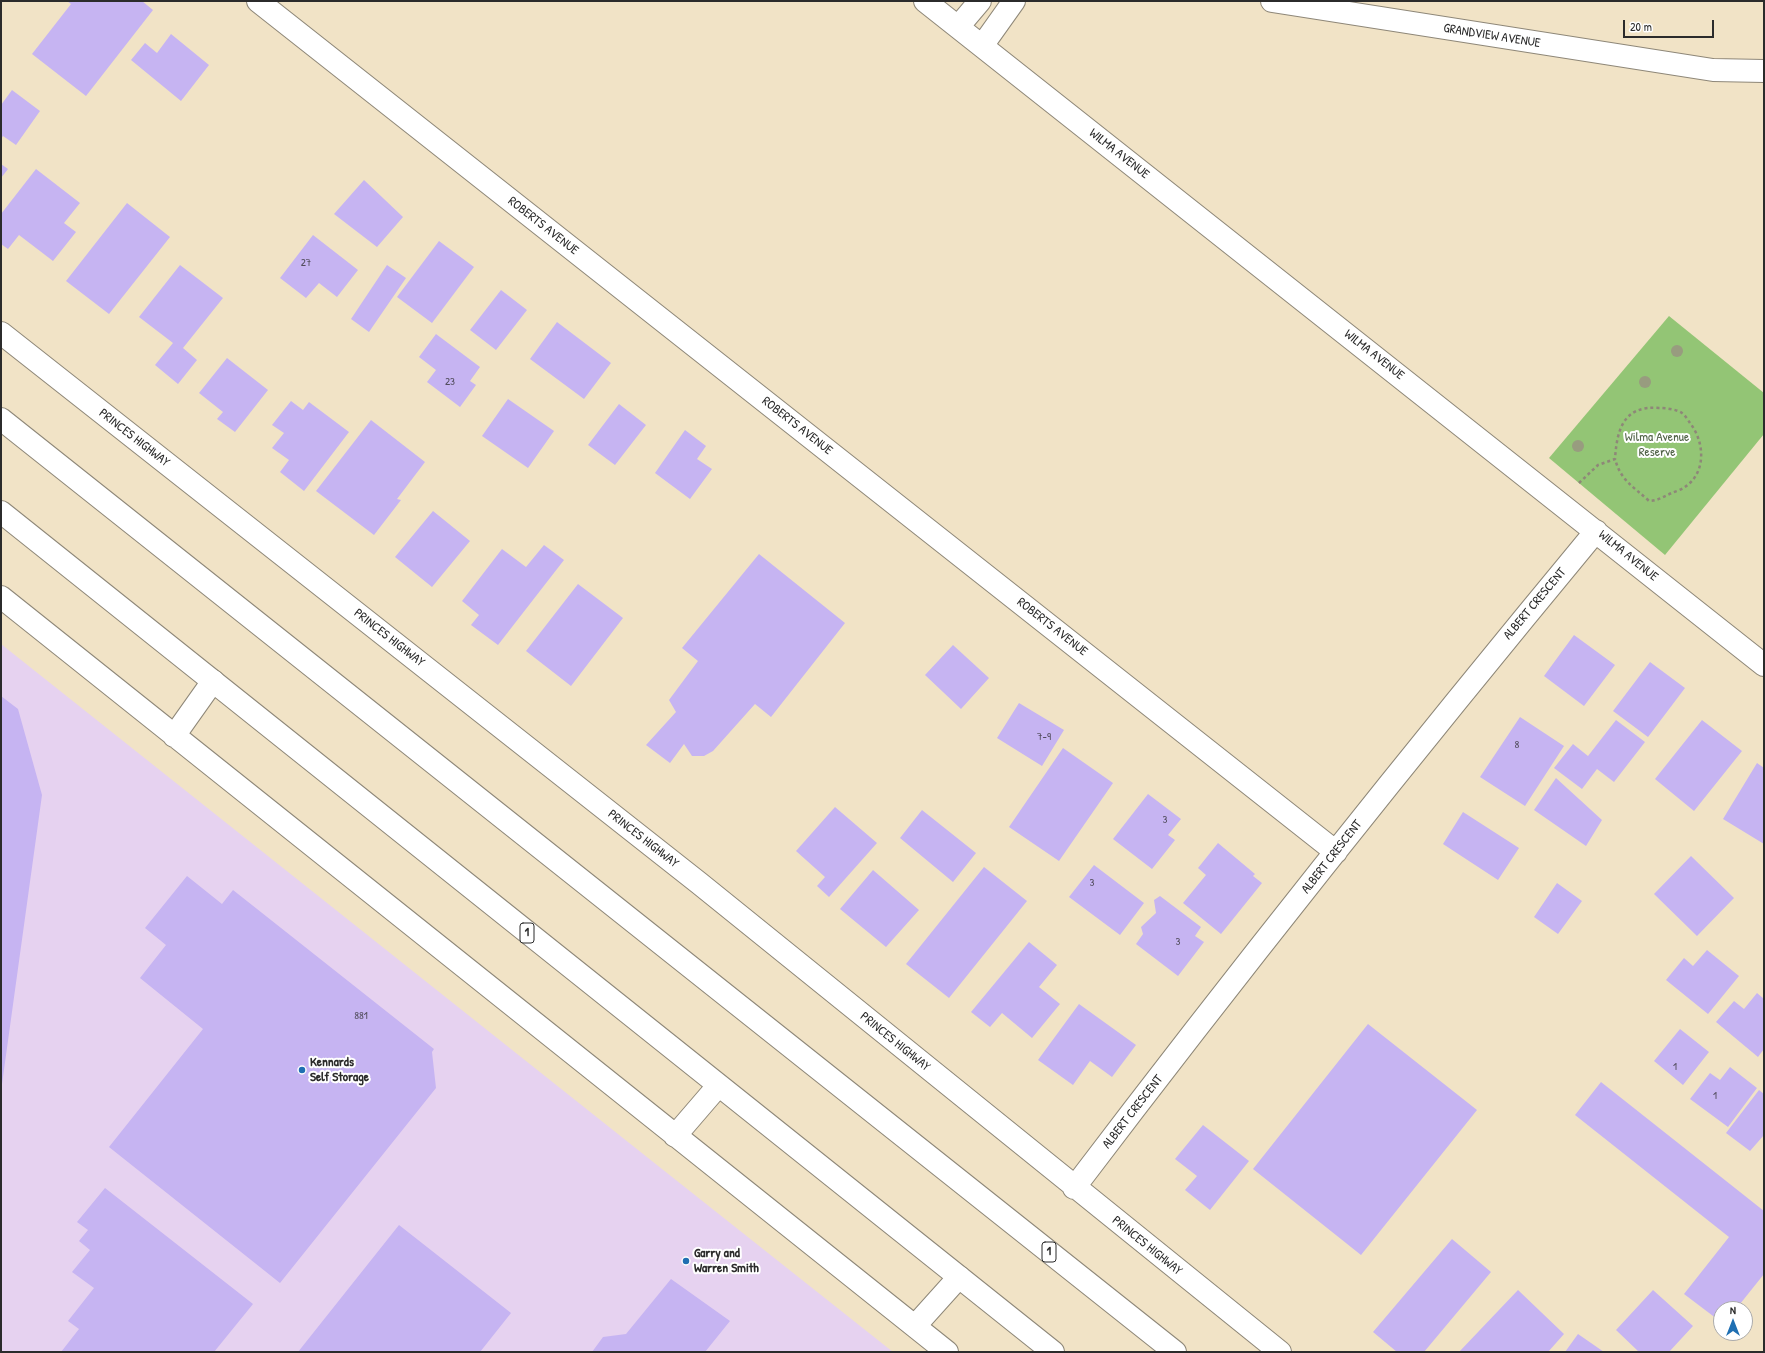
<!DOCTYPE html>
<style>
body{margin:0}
#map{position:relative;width:1765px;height:1353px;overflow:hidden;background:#f1e3c6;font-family:"Patrick Hand",sans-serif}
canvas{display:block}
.frame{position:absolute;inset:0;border:2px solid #2b2b2b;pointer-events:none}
.north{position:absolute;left:1713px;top:1301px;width:40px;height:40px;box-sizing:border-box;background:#fff;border:1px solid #aaa;border-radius:50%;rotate:0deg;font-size:11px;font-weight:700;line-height:16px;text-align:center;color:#2b2b2b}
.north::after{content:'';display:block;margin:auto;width:14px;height:18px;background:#1f6fb2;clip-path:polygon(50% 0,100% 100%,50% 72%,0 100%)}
.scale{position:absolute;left:1623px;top:20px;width:91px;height:18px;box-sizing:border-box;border:2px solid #2b2b2b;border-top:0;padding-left:5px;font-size:12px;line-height:14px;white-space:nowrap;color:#2b2b2b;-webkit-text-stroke:3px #fff;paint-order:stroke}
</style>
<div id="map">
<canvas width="1765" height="1353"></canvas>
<div class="frame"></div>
<div class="north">N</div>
<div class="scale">20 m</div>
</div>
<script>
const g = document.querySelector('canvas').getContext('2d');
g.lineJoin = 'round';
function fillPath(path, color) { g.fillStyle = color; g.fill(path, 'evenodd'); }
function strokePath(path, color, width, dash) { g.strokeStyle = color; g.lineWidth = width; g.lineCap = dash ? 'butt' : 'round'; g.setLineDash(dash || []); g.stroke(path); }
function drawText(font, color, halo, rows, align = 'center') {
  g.font = font + ' "Patrick Hand",sans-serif'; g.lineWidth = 4; g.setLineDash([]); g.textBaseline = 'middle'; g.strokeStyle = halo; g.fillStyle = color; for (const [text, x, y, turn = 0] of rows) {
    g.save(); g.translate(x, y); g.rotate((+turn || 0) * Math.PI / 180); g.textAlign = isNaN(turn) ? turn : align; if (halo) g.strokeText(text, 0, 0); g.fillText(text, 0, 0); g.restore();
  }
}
fillPath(new Path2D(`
 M1 644 662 1169 893 1352H1Z`), '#e6d2f0');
fillPath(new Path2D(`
 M1669 316 1764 393V434L1665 555 1549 458Z`), '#93c575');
fillPath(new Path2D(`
 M67 1H142L153 10 86 96 32 54 71 4Z
 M171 34 209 65 181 101 131 60 145 43 157 53Z
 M12 90 40 111 16 145 3 136 1 139V105Z
 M1 164 8 169 1 178Z
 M36 169 80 203 64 223 76 232 53 261 19 235 8 249 1 244V214Z
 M364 180 403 217 377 247 334 214Z
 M127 203 170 237 109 314 66 281Z
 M313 235 358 270 337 297 319 283 306 298 280 278Z
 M439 241 474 267 432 323 397 297Z
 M180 265 223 298 183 348 197 360 178 384 155 365 173 343 139 317Z
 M387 265 406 278 369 332 351 319Z
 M501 290 527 310 496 350 470 330Z
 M557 322 611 363 584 399 530 359Z
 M436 334 480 367 470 381 476 385 460 407 427 382 436 370 419 357Z
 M227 358 268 390 235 432 217 419 223 412 199 393Z
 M508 399 554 431 528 468 482 436Z
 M291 401 303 410 309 402 349 432 304 491 280 472 289 460 272 448 284 433 272 425Z
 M619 404 646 425 615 465 588 445Z
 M371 420 425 462 397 499 401 500 374 535 316 491Z
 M685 430 706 446 697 459 712 469 690 499 655 473Z
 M433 511 470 541 432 587 395 557Z
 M544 545 564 560 498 645 471 625 479 615 462 601 502 549 526 567Z
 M759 554 845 623 771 717 755 704 713 751 704 756H692L684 744 670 763 646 745 676 712 669 700 698 661 682 648Z
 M578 584 623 618 571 686 526 651Z
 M1574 635 1615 665 1584 706 1544 676Z
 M953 645 989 678 961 709 925 675Z
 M1650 662 1685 688 1648 737 1613 711Z
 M1 696 18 709 42 795 2 1084Z
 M1019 703 1064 730 1042 766 997 738Z
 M1520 717 1564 746 1525 806 1480 777Z
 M1616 720 1645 742 1614 782 1597 769 1582 789 1554 768 1573 744 1588 756Z
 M1702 720 1742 751 1694 811 1655 779Z
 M1063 748 1113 783 1059 861 1009 827Z
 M1757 763 1764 768V844L1723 819Z
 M1556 778 1602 820 1586 846 1534 810Z
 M1148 794 1181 819 1168 835 1175 840 1152 869 1113 839Z
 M835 807 877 843 829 897 817 886 825 877 796 851Z
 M922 810 976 853 953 882 900 838Z
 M1463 812 1519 848 1498 880 1443 844Z
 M1218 843 1255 874 1253 876 1262 883 1221 934 1183 903 1206 875 1198 868Z
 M1691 856 1734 898 1697 936 1654 894Z
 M1094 865 1144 903 1120 935 1069 897Z
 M984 867 1027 901 949 998 906 964Z
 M873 870 919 910 886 947 840 909Z
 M187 876 222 904 233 890 434 1049 432 1052 436 1088 280 1283 109 1147 203 1029 140 978 166 945 145 928Z
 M1557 883 1582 901 1558 934 1534 917Z
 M1160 896 1201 927 1195 936 1204 942 1178 976 1136 944 1143 934 1141 927 1156 913 1154 900Z
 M1029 942 1057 965 1039 987 1060 1004 1032 1038 1002 1013 990 1027 971 1012Z
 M1707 950 1739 976 1708 1014 1666 980 1684 958 1693 966Z
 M1757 993 1764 999V1049L1758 1057 1716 1022 1734 1001 1744 1009Z
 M1079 1004 1136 1045 1112 1077 1090 1061 1073 1085 1038 1060Z
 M1368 1024 1477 1110 1361 1255 1253 1169Z
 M1680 1029 1709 1052 1683 1085 1654 1061Z
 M1730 1067 1757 1088 1728 1127 1690 1099 1710 1073 1720 1080Z
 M1601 1082 1764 1211V1274L1736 1309H1721V1322L1684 1294 1729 1237 1575 1115Z
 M1759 1090 1764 1094V1135L1750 1151 1726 1133Z
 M1203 1125 1249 1161 1210 1210 1185 1190 1197 1176 1175 1159Z
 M105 1188 253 1304 214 1352H61L79 1329 68 1321 94 1288 72 1272 90 1250 79 1241 88 1230 77 1222Z
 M399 1225 511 1313 480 1352H298Z
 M1452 1239 1491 1272 1424 1352H1397L1373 1332Z
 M671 1279 730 1321 705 1352H592L603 1337 626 1334Z
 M1518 1290 1564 1334 1548 1352H1459Z
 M1653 1290 1693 1326 1669 1352H1639L1616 1330Z
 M1578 1334 1604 1352H1565Z`), '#c6b4f2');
const street = new Path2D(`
 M258 1 1336 852
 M925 1 1764 665
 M1272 1 1713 70 1764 71
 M958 27 980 1
 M982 46 1014 1
 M1 333 699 883 1280 1352
 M1 597 947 1352
 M174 736 213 681
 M675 1136 718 1086
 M1074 1188C1243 965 1418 746 1596 531
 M915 1326 959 1277`);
const highway = new Path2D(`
 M1 419 1175 1352
 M1 512 1053 1352`);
strokePath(street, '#8e8778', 24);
strokePath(highway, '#8e8778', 24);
strokePath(new Path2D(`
 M1579 483 1598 465 1615 459C1617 430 1623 405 1659 408 1665 408 1676 409 1682 413 1685 415 1688 420 1690 423 1707 445 1706 480 1677 491 1667 494 1659 501 1649 501 1633 486 1621 481 1615 459`), '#8e8778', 2.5, [3, 3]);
strokePath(street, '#fff', 22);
strokePath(highway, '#fff', 22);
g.fillStyle = '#989c7f';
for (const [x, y] of [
 [1677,351],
 [1645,382],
 [1578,446]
]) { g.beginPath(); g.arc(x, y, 6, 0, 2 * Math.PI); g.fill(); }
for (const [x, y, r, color] of [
 [302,1070,4,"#1f6fb2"],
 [686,1261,4,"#1f6fb2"]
]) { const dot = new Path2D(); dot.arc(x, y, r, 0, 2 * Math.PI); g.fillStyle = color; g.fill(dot); strokePath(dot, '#fff', 1.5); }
drawText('11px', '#524d5d', null, [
 ["27",306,263],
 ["23",450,382],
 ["7-9",1044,737],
 ["8",1517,745],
 ["3",1165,820],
 ["3",1092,883],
 ["3",1178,942],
 ["881",361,1016],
 ["1",1675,1067],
 ["1",1715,1096]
]);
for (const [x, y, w] of [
 [527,933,14],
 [1049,1252,14]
]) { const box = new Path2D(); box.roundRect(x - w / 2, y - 10, w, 20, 3); g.fillStyle = '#fff'; g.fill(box); strokePath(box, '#2b2b2b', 1); }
drawText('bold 12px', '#2b2b2b', null, [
 ["1",527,933],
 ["1",1049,1252]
]);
drawText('13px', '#2b2b2b', '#fff', [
 ["GRANDVIEW AVENUE",1492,36,9],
 ["WILMA AVENUE",1119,154,38],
 ["ROBERTS AVENUE",543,226,38],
 ["WILMA AVENUE",1374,355,38],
 ["ROBERTS AVENUE",797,426,38],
 ["PRINCES HIGHWAY",134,438,38],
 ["WILMA AVENUE",1628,556,39],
 ["ALBERT CRESCENT",1535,604,-50],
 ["ROBERTS AVENUE",1052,627,38],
 ["PRINCES HIGHWAY",389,638,38],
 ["PRINCES HIGHWAY",643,839,38],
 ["ALBERT CRESCENT",1332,857,-52],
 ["PRINCES HIGHWAY",895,1042,39],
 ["ALBERT CRESCENT",1133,1112,-52],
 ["PRINCES HIGHWAY",1147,1246,39]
]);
drawText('13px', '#4f6145', '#fff', [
 ["Wilma Avenue",1657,438],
 ["Reserve",1657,453]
]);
drawText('bold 13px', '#2b2b2b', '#fff', [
 ["Kennards",310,1063],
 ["Self Storage",310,1078],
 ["Garry and",694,1254],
 ["Warren Smith",694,1269]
], 'left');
</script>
